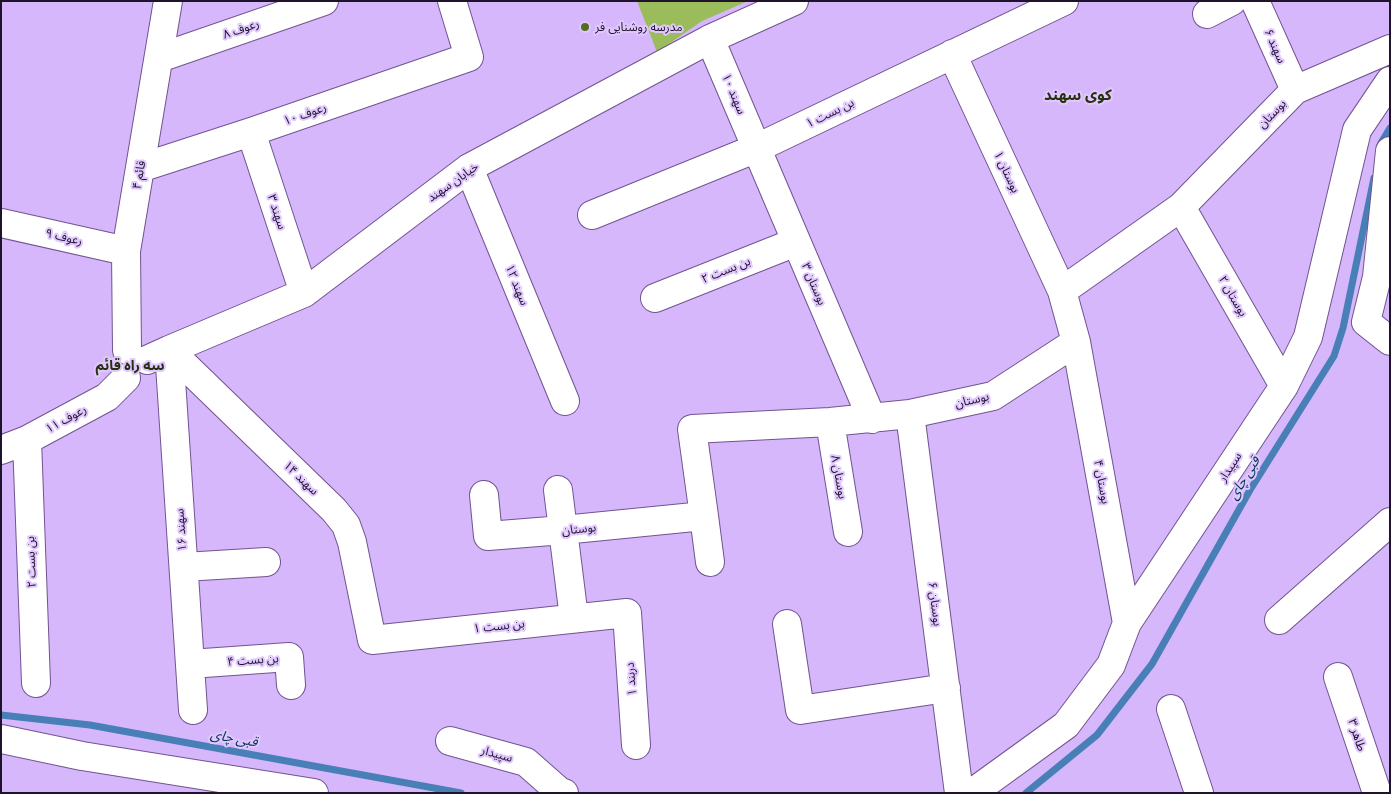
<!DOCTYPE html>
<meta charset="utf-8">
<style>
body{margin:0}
#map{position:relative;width:1391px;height:794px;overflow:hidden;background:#d6b7fb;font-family:Lato,sans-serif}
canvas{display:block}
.frame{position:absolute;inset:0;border:2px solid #1f132b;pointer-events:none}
</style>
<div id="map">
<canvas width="1391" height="794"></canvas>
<div class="frame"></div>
</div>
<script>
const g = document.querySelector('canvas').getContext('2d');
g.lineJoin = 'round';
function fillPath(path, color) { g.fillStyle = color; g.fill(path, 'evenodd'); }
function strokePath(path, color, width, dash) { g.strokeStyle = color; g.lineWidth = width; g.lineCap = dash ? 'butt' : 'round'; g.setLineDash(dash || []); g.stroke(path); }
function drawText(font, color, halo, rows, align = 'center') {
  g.font = font + ' Lato,"Noto Sans Arabic",sans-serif'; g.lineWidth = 4; g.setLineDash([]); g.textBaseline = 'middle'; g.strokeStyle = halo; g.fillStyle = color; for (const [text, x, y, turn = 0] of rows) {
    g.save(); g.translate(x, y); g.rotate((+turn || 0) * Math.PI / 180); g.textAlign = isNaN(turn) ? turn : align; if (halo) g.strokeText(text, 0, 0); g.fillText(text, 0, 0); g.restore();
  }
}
fillPath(new Path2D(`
 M637 1H748L702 21 657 52Z`), '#9abc5a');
strokePath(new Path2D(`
 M1381 148V143L1390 128
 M1 715 90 725 461 793
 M1026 793 1097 735 1152 664 1250 490 1334 356 1343 328 1374 178`), '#487fb6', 7);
const minor = new Path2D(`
 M1255 1 1295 90
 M1207 14 1232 1
 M710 39 872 419
 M952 54 1062 291
 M159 58 324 1
 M251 132 304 293
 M1390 151 1377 277 1366 322 1390 341
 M140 168 251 132 469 57 452 1
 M469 168 565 401
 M1181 207 1284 386
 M592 215 757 148 1064 1
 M1 223 126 251
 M655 298 796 242
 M1076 342 1127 623
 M127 350 126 251 168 1
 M169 350 334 510 346 525 352 542 372 640 627 613 636 745
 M169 350 193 710
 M147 360 169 350 304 293 469 168 710 39 794 1
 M910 414 959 793
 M830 422 848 532
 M27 440 36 683
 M1 450 27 440 107 397 126 378
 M558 490 574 618
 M484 495 488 536 563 530 704 516 692 429 830 422 910 414 993 396 1076 342 1062 291 1181 207 1295 90 1390 49
 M704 516 710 562
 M184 567 266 562
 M1279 620 1390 522
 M787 624 800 710 946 688
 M190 664 289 657 291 685
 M1338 677 1377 793
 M1171 709 1199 793
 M1 739 82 756 314 793
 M450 741 526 762 560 792 564 793
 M972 793 1066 725 1111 665 1127 623 1284 386 1308 337 1357 130 1390 81`);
strokePath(minor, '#715490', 30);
strokePath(minor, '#fff', 28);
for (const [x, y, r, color] of [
 [585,27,5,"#556d1f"]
]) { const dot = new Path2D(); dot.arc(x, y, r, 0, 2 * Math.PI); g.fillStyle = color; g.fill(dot); strokePath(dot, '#e0c8fe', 2); }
drawText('12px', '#1f132b', '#e0c8fe', [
 ["مدرسه روشنایی فر",595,27]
], 'left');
drawText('12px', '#1f132b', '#e0c8fe', [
 ["رعوف ۸",241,29,-19],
 ["سهند ۶",1275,46,66],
 ["سهند ۱۰",734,94,67],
 ["بن بست ۱",830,113,-26],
 ["رعوف ۱۰",305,114,-19],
 ["بوستان",1272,114,-46],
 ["بوستان ۱",1007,172,65],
 ["قائم ۴",139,175,-80],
 ["خیابان سهند",453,182,-35],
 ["سهند ۳",277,212,72],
 ["رعوف ۹",64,237,13],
 ["بن بست ۲",726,270,-22],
 ["بوستان ۳",814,284,67],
 ["سهند ۱۲",517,285,68],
 ["بوستان ۲",1233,296,60],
 ["بوستان",972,400,-13],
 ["رعوف ۱۱",66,419,-29],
 ["سپیدار",1230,467,-57],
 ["بوستان ۸",839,477,80],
 ["سهند ۱۴",301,478,44],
 ["بوستان ۴",1102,482,80],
 ["بوستان",579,529,-6],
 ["سهند ۱۶",181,530,-94],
 ["بن بست ۲",31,562,-92],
 ["بوستان ۶",935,604,83],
 ["بن بست ۱",499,626,-6],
 ["بن بست ۴",253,660,-4],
 ["دربند ۱",631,679,-94],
 ["طاهر ۳",1357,735,72],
 ["سپیدار",497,754,15]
]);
drawText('bold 14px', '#25310c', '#e0c8fe', [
 ["سه راه قائم",130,365]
]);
drawText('italic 14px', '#033455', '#e0c8fe', [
 ["قبی چای",1244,478,-59],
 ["قبی چای",234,738,10]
]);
drawText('bold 15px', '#25310c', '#e0c8fe', [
 ["کوی سهند",1078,95]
]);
</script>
